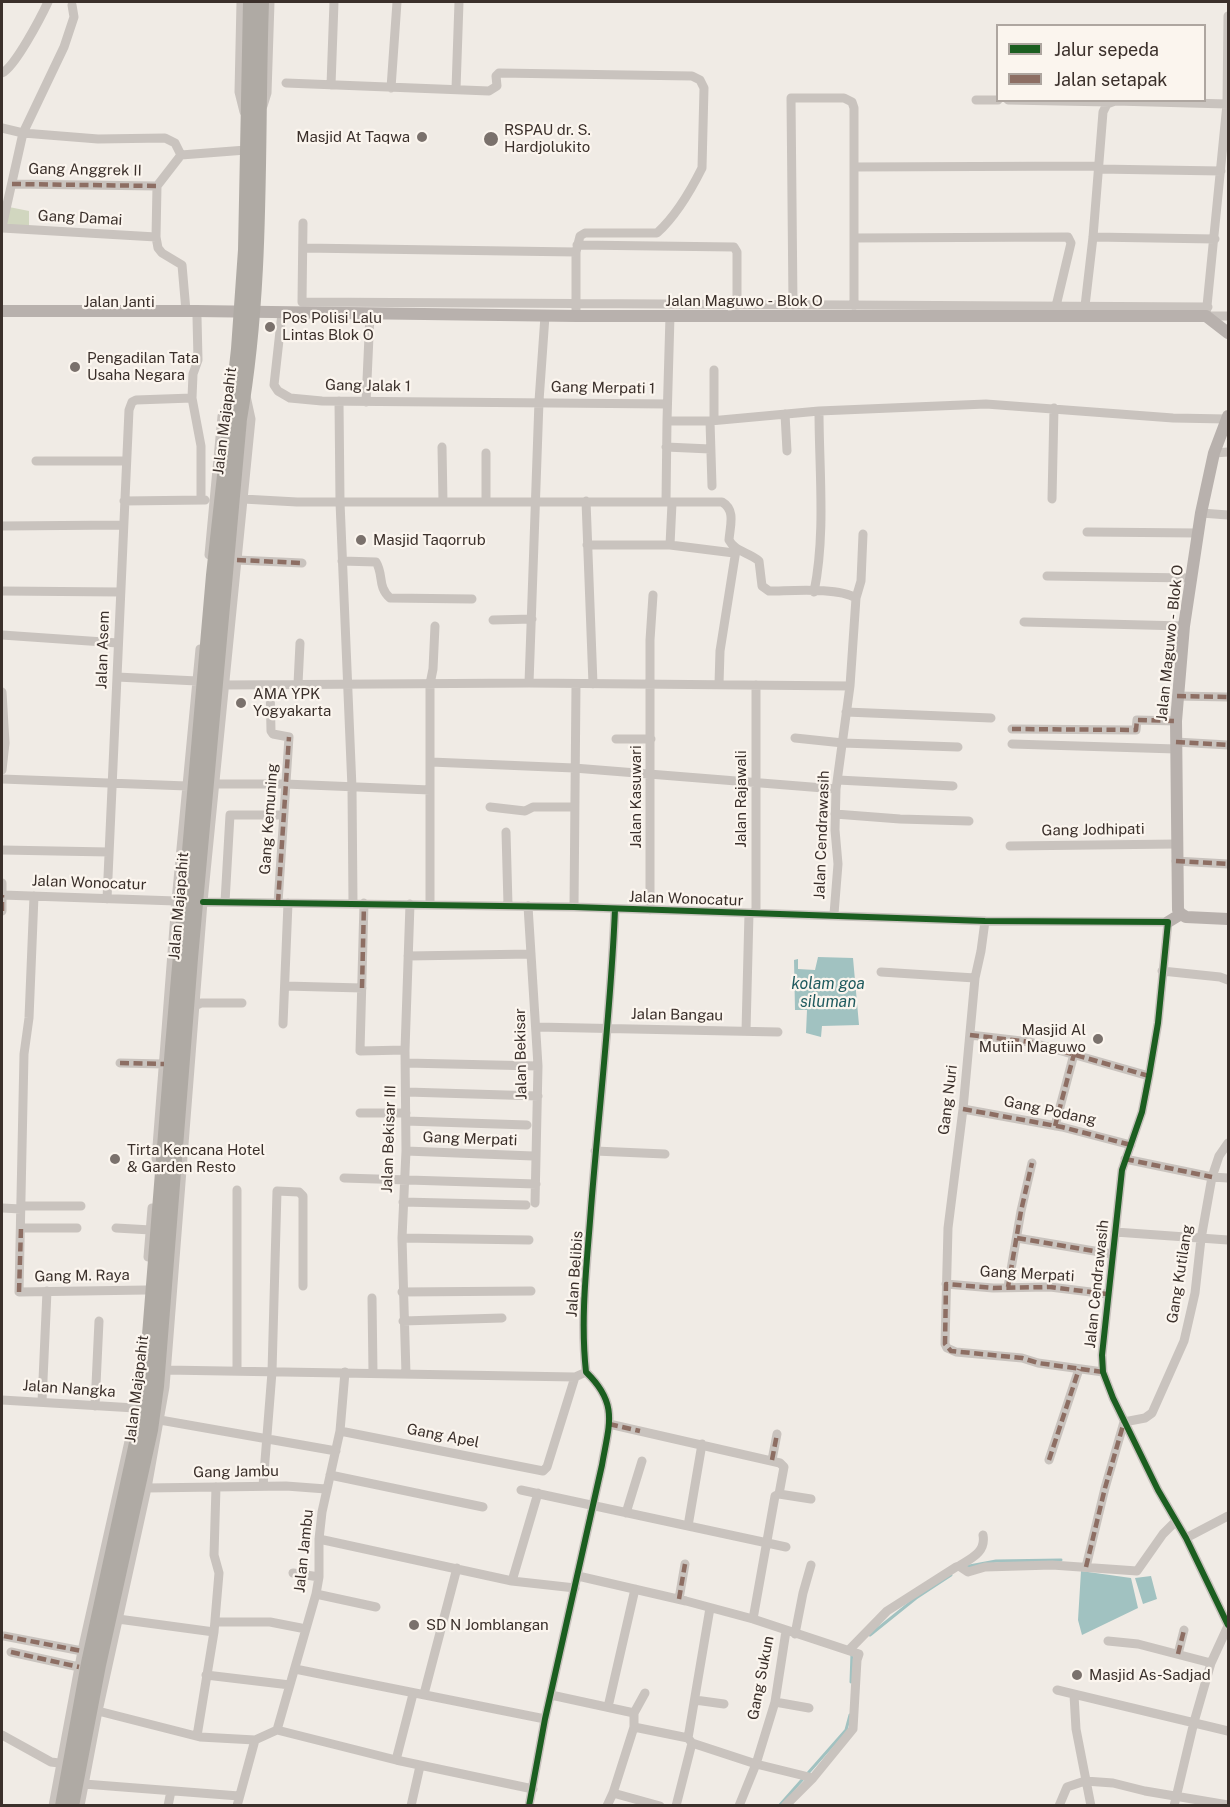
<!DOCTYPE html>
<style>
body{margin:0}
#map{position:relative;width:1230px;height:1807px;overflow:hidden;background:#f0ebe5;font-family:"Public Sans",sans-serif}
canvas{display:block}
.frame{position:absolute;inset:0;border:3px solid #3b302b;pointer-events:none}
.legend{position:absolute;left:996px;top:24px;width:210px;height:78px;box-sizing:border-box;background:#fbf5ee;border:2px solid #aea6a0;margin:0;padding:8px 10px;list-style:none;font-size:18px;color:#3b302b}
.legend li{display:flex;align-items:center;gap:12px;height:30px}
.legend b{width:30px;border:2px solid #aea6a0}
</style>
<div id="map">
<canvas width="1230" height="1807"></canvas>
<div class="frame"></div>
<ul class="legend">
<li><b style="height:8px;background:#1b5e20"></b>Jalur sepeda</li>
<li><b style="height:8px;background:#8d6e63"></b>Jalan setapak</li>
</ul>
</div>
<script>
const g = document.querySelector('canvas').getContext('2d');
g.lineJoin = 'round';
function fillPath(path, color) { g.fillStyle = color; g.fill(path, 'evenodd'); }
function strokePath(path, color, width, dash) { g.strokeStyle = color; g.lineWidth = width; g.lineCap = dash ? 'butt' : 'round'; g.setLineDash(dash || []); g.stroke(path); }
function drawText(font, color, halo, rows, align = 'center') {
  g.font = font + ' "Public Sans",sans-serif'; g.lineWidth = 4.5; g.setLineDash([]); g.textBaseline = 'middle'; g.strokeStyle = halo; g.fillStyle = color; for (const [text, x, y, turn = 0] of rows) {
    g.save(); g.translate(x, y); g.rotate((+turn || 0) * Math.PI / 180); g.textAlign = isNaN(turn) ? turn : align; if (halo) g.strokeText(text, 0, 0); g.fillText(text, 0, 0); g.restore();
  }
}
fillPath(new Path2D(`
 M9 207 29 211V227H4Z`), '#d1d6bf');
fillPath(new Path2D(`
 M818 957 853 958 859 1025 822 1026 821 1037 806 1033 807 1010H795L794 960 798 959V969L815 970Z
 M1081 1571 1131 1578 1138 1608 1082 1635 1078 1620Z
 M1151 1576 1157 1599 1143 1604 1135 1578Z`), '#a1c2c1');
strokePath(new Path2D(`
 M964 1567 996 1561 1061 1560
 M870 1635 916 1598 951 1575
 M851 1682 852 1653
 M779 1806 846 1730 850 1715`), '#a1c2c1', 3);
strokePath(new Path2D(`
 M241 2 239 92 244 112
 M1228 16 1227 104 1206 316H1228
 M2 73C15 67 41 17 48 2
 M286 83 489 91 497 86 496 76 499 73 692 76 700 80 704 88 702 168C691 190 676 216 657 233H585L580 236 576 252V311
 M331 85 334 2
 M391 88 397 2
 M456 89 459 2
 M976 100H998
 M1008 100 1110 102
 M263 106 267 93 270 2
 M2 128 23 133 98 139 165 138 175 143 181 155 246 150
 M181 155 157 186 156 237 158 248 162 253 182 265 186 311
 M854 167 1098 166
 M1098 169 1221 171
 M12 184 157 186
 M303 223 302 302 1208 307
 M2 227 23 133 64 47 74 17 72 5
 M2 228 156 237
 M1093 237 1215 239
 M854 238 1068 237 1071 243 1056 306
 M577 245 734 247 737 252V305
 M303 248 576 252
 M793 305 791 98H844L852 102 854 108V306
 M1085 306 1093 237 1103 112 1107 104 1115 101 1227 104
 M282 313 274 385 278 391 290 398 322 401 667 404
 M670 316 667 421H710L819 411 986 404 1173 418 1227 419
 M714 370V420
 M192 398 201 446V500
 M339 401 340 502 352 788 353 903
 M366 402 370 314
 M785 414 787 451
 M710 421 712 486
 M442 447 443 502
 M666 447 710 449
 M486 453V502
 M1214 453 1228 452
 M36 461H126
 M243 499 297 502H666L667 421
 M1052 499 1054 408
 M124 501 205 500
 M586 501 593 684
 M666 502H722C736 510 730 526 729 540 735 552 749 552 759 561L762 586 769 591C791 591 838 587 856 598L850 686 836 789 835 830 838 864 834 914
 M1201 513 1228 515
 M2 526 123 525
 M1087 532 1197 533
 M587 545H670L734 553
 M670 545 672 503
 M209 555 222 416 229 400
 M237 560 302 563
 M342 561 376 562C384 575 377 586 390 598L472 599
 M1047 576 1191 578
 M2 591 120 592
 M814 592C826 533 819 471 819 411
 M856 598 861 581 863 534
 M493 620 532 619
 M1024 622 1184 626
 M2 635 118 643
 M117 677 197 681
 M529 683 539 401 545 316
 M298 684 300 643
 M719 684 720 651 736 550
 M225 685 529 683 850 686
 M270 685 271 731 273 734 289 737 278 903
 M756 685V913
 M2 692 5 743 2 770
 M1177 696 1228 697
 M846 712 991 718
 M1012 729 1136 730 1137 720 1176 721
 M795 738 843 743 958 747
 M616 739H651
 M1176 742 1228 745
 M1012 744 1176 749
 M431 762 574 768 836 789
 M2 779 187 786
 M838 780 953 786
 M214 784H285L430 790
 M490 807 525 811 533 807H574
 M835 814 900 819 969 821
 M506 832 508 905
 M1010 846 1176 844
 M2 850 109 852
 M1176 861 1228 864
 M2 883V911
 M2 895 176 901
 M34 896 29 1018 24 1054 19 1292 146 1290
 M107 899 129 410 132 402 136 400 192 398 193 374 198 360 197 317
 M203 902 574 907 985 921 1168 922 1158 1023 1149 1076 1142 1112 1122 1170 1102 1355 1103 1372 1113 1398 1158 1490 1186 1538 1228 1625
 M225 902 230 815H283
 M364 903 360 1051 405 1050
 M430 904V684L433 669 435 626
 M528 906 538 1066 535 1203
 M574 907 576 684
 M650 910V640L653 595
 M985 921 981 951 975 978 963 1109 948 1228 945 1344 947 1348 956 1352 1022 1358 1038 1363 1103 1372
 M408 956 531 954
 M1162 971 1220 977 1228 980
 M881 972 975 978
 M285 986 362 988
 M195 1006 201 1003H242
 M283 1024 288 903
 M536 1027 778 1032
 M746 1031 749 913
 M970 1035 1030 1042 1149 1076
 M120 1063 164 1064
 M406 1063 538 1066
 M407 1092 538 1096
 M963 1109 1062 1127 1131 1145
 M360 1113H406
 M406 1121 527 1125
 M1055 1126 1074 1054
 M406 1151 533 1156
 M595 1151 665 1154
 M156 1159 176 901 200 649
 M1125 1159 1212 1177 1228 1178
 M344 1178 536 1184
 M403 1202 526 1205
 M21 1206H81
 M2 1208 21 1209
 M21 1228H77
 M116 1228 151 1230
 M1115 1232 1228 1240
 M402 1238 529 1240
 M1017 1238 1112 1254
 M148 1257 152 1208
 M946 1284 993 1288 1050 1287 1107 1294
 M1008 1287 1021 1211 1032 1163
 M402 1292 531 1291
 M372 1298 373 1373
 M403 1321 502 1318
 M166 1370 575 1377 586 1372
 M237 1371V1190
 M406 1374 402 1238 406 1151 405 1050 410 904
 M2 1400 135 1408
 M42 1402 47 1291
 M95 1406 99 1321
 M160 1420 336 1451
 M609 1424 780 1463 784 1467 779 1494
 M340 1431 543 1471 547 1467 575 1377
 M772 1460 777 1434
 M1049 1460 1079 1369
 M330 1475 483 1507
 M263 1486 272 1372 277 1191 299 1192 303 1196V1286
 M147 1488 286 1486 326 1489
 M521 1490 786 1547
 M626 1513 642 1461
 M688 1526 702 1444
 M1186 1538 1228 1516
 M319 1539 512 1581 575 1588
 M959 1566C972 1558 986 1552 983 1535
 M1086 1567 1105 1488 1124 1422 1145 1418 1152 1413 1184 1341 1195 1293 1201 1239 1212 1177 1219 1156 1228 1143
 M293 1573 319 1577
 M578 1576 686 1601 753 1619 859 1654 857 1660 853 1729 813 1778 785 1806
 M512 1581 538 1493
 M316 1594 376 1607
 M679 1599 685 1564
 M118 1619 214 1632
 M753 1619 775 1496 779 1494 811 1499
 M215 1622H270L306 1629
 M795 1634 803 1593 811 1565
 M4 1636 82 1651
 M1108 1641 1138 1644 1211 1663
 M849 1650 887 1611 956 1567 959 1566 968 1572 985 1567 1052 1565 1137 1571 1163 1534 1176 1521
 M11 1652 79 1667
 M1178 1654 1184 1630
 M295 1669 545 1719
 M206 1675 290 1685
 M1057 1690 1228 1731
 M424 1694 457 1568
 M551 1695 634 1713
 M1074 1695 1076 1729 1091 1806
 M695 1700 724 1704
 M775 1702 809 1708
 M608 1707 635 1589
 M98 1711 200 1737 255 1740 277 1730 396 1760 533 1789
 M634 1727 688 1738 692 1743 756 1764 813 1778
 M277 1730 316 1594 319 1577V1539L322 1512 340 1431 345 1372
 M2 1735 51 1762 59 1763
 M197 1736 214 1632 219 1573 214 1555 216 1487
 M688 1738 710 1608
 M396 1760 413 1694
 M84 1784 239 1796
 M613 1793 634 1727V1713L645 1693
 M53 1806 82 1651 134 1419 138 1391
 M80 1806 98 1711 147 1488 165 1387 203 902 251 419 246 396
 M168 1806 171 1791
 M237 1806 255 1740
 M411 1806 420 1766
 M529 1806 545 1719 602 1465C609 1424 619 1404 586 1372 580 1317 587 1263 591 1208 599 1108 611 1009 615 909
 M607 1806 613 1793 660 1806
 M676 1806 692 1743
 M739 1806 756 1764 775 1702 786 1631
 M1059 1806 1067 1787 1085 1781 1113 1783 1145 1791 1228 1805
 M1174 1806 1194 1722 1211 1663 1228 1626`), '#c9c3be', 9);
strokePath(new Path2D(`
 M2 311H196L576 316H1206L1228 333
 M1181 914 1178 910 1176 721 1184 626 1201 513 1214 453 1228 416
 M1181 914 1186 917 1228 919
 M1168 922 1181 914`), '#b8b1ad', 12);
strokePath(new Path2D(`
 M62 1806 88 1663 141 1420 145 1385 172 1047 213 575 238 349 245 250 250 2
 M72 1806 99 1665 151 1430 157 1386 191 958 240 419C264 281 257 141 262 2`), '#afaaa4', 14);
strokePath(new Path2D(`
 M12 184 157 186
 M237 560 302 563
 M1177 696 1228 697
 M1012 729 1136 730 1137 720 1176 721
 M1176 742 1228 745
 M1176 861 1228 864
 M278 903 289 737
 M2 911V895
 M362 988 364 903
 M970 1035 1030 1042 1149 1076
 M120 1063 164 1064
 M963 1109 1062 1127 1131 1145
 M1055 1126 1074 1054
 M1125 1159 1212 1177
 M1017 1238 1112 1254
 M1008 1287 1021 1211 1032 1163
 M19 1292 21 1228
 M1103 1372 1038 1363 1022 1358 951 1351 945 1344 946 1284 993 1288 1050 1287 1107 1294
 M609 1424 640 1431
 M772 1460 777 1434
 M1049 1460 1079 1369
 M1086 1567 1105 1488 1124 1422
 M679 1599 685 1564
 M4 1636 82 1651
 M11 1652 79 1667
 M1178 1654 1184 1630`), '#8d6e63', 4.5, [9, 4.5]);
strokePath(new Path2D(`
 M203 902 574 907 985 921 1168 922 1158 1023 1149 1076 1142 1112 1122 1170 1102 1355 1103 1372 1113 1398 1158 1490 1186 1538 1228 1625
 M529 1806 545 1719 602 1465C609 1424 619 1404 586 1372 580 1317 587 1263 591 1208 599 1108 611 1009 615 909`), '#1b5e20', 6);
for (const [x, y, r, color] of [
 [422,137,6,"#7a716c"],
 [491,139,8,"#7a716c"],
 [270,327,6,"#7a716c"],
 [75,367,6,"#7a716c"],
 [361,540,6,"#7a716c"],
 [241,703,6,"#7a716c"],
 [1098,1039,6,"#7a716c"],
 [115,1159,6,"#7a716c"],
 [414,1625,6,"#7a716c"],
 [1077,1675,6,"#7a716c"]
]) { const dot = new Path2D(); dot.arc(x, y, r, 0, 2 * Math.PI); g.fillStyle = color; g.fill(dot); strokePath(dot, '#fbf5ee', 2); }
drawText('15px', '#3b302b', '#fbf5ee', [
 ["RSPAU dr. S.",504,130],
 ["Hardjolukito",504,147],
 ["Masjid At Taqwa",410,137,"right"],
 ["Pos Polisi Lalu",282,318],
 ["Lintas Blok O",282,335],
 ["Pengadilan Tata",87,358],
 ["Usaha Negara",87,375],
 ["Masjid Taqorrub",373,540],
 ["AMA YPK",253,694],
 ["Yogyakarta",253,711],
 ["Masjid Al",1086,1030,"right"],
 ["Mutiin Maguwo",1086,1047,"right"],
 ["Tirta Kencana Hotel",127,1150],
 ["& Garden Resto",127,1167],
 ["SD N Jomblangan",426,1625],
 ["Masjid As-Sadjad",1089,1675]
], 'left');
drawText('15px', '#3b302b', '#fbf5ee', [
 ["Gang Anggrek II",85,170,1],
 ["Gang Damai",80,218,3],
 ["Jalan Maguwo - Blok O",744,301],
 ["Jalan Janti",119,302],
 ["Gang Jalak 1",368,386,1],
 ["Gang Merpati 1",603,388,1],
 ["Jalan Majapahit",225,421,-83],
 ["Jalan Maguwo - Blok O",1170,643,-84],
 ["Jalan Asem",103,650,-88],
 ["Jalan Kasuwari",636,797,-90],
 ["Jalan Rajawali",741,799,-90],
 ["Gang Kemuning",269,819,-86],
 ["Gang Jodhipati",1093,830,-1],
 ["Jalan Cendrawasih",822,835,-88],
 ["Jalan Wonocatur",89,883,2],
 ["Jalan Wonocatur",686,899,2],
 ["Jalan Majapahit",179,906,-85],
 ["Jalan Bangau",677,1015,1],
 ["Jalan Bekisar",521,1054,-91],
 ["Gang Nuri",948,1100,-83],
 ["Gang Podang",1050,1111,12],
 ["Jalan Bekisar III",389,1139,-88],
 ["Gang Merpati",470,1139,2],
 ["Jalan Belibis",575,1274,-86],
 ["Gang Merpati",1027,1274,3],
 ["Gang Kutilang",1180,1274,-81],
 ["Gang M. Raya",82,1276,-1],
 ["Jalan Cendrawasih",1097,1284,-84],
 ["Jalan Nangka",69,1389,4],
 ["Jalan Majapahit",137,1389,-83],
 ["Gang Apel",443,1436,11],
 ["Gang Jambu",236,1472,-1],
 ["Jalan Jambu",304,1551,-84],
 ["Gang Sukun",761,1678,-79]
]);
drawText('italic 16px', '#1f5a5e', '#fbf5ee', [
 ["kolam goa",828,984],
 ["siluman",828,1002]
]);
</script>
